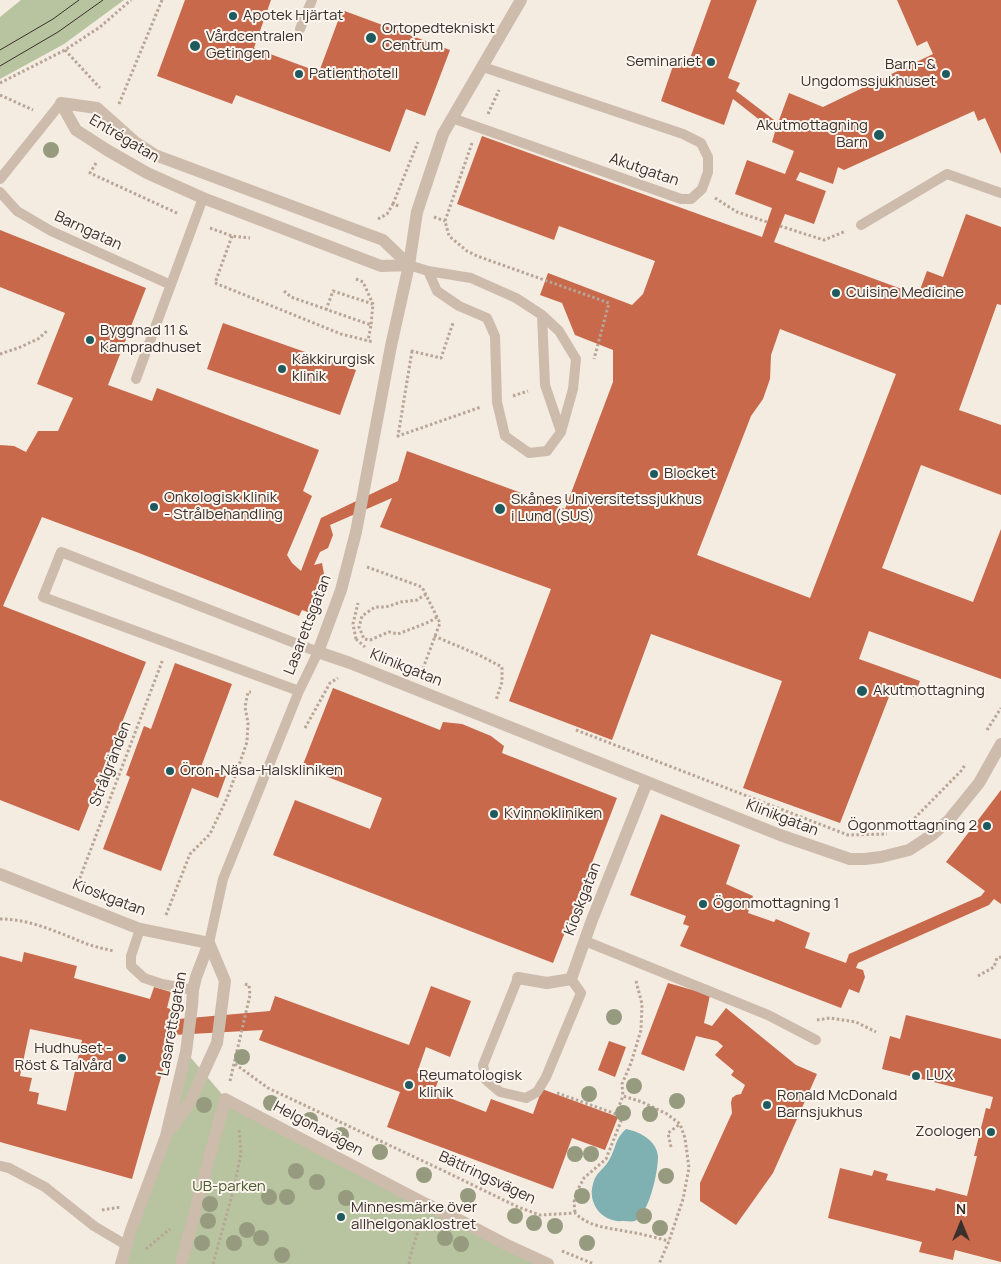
<!DOCTYPE html>
<meta charset="utf-8">
<style>
body{margin:0}
#map{position:relative;width:1001px;height:1264px;overflow:hidden;background:#f4ebe1;font-family:Manrope,sans-serif}
canvas{display:block}
.north{position:absolute;left:936px;top:1199px;width:50px;height:50px;-webkit-text-stroke:4px #fbf5ee;paint-order:stroke;rotate:0deg;font-size:14px;font-weight:700;line-height:20px;text-align:center;color:#3b302b}
.north::after{content:'';display:block;margin:auto;width:18px;height:22px;background:#3b302b;clip-path:polygon(50% 0,100% 100%,50% 72%,0 100%)}
</style>
<div id="map">
<canvas width="1001" height="1264"></canvas>
<div class="north">N</div>
</div>
<script>
const g = document.querySelector('canvas').getContext('2d');
g.lineJoin = 'round';
function fillPath(path, color) { g.fillStyle = color; g.fill(path, 'evenodd'); }
function strokePath(path, color, width, dash) { g.strokeStyle = color; g.lineWidth = width; g.lineCap = dash ? 'butt' : 'round'; g.setLineDash(dash || []); g.stroke(path); }
function drawText(font, color, halo, rows, align = 'center') {
  g.font = font + ' Manrope,sans-serif'; g.lineWidth = 4; g.setLineDash([]); g.textBaseline = 'middle'; g.strokeStyle = halo; g.fillStyle = color; for (const [text, x, y, turn = 0] of rows) {
    g.save(); g.translate(x, y); g.rotate((+turn || 0) * Math.PI / 180); g.textAlign = isNaN(turn) ? turn : align; if (halo) g.strokeText(text, 0, 0); g.fillText(text, 0, 0); g.restore();
  }
}
fillPath(new Path2D(`
 M21 0H124L64 44 0 79V17Z
 M186 1052 226 1099 548 1264H121Z`), '#b8c4a0');
fillPath(new Path2D(`
 M626 1129C641 1132 657 1141 658 1157 658 1172 649 1214 635 1221 632 1222 627 1221 623 1221 603 1223 587 1204 593 1184 596 1172 602 1171 608 1162 616 1150 614 1140 626 1129Z`), '#7fb0b2');
fillPath(new Path2D(`
 M185 0H271L254 48 319 72 342 10 450 50 425 116 406 109 390 152 236 95 232 104 157 76Z
 M711 0H757L728 78 740 83 736 91 778 123 789 93 823 107 933 54 927 41 917 46 897 0H1001V154L985 118 978 121 974 111 844 170 838 167 833 184 800 172 796 180 826 191 814 224 785 214 774 242 918 295 927 271 943 277 966 214 1001 227V305L997 304 959 410 1001 425V495L921 465 882 568 973 602 1001 529V679L869 631 859 659 920 681 914 697 892 689 840 823 743 788 782 681 651 634 612 740 509 701 551 589 380 527 392 498 330 525 333 535 328 548 320 552 314 565 322 563 324 574 321 585 323 587 313 614 302 610 299 616 139 553 42 517 3 606 146 662 79 831 0 800V445L14 446 26 452 38 431H58L73 398 37 384 65 313 0 287V230L146 288 108 385 152 401 157 388 319 450 303 491 312 496 287 555 292 563 301 571 321 518 398 481 407 451 565 509 613 382V350L575 335 562 303 540 295 548 273 632 305 643 294 655 261 559 226 554 240 457 204 482 136 762 237 772 208 735 194 747 160 785 174 794 151 772 142 775 132 733 99 724 125 661 101 675 60 688 64ZM780 329 896 374 810 598 697 555 751 416 763 399 770 379 771 355Z
 M223 323 356 370 340 415 207 369Z
 M175 663 232 684 201 767 226 776 218 798 192 788 161 871 103 849 130 777 126 775 144 726 151 729Z
 M333 688 440 730 443 722 462 724 491 736 504 746 502 753 617 798 553 963 273 855 295 800 370 829 382 798 302 767Z
 M1001 790V904L994 899 989 905 858 963 856 968 863 970 865 977 859 993 849 989 841 1008 680 946 689 926 683 924 686 916 630 895 661 814 740 845 726 884 753 896 748 913 774 922 776 919 810 933 805 948 846 963 849 954 981 896 985 891 946 862Z
 M24 952 77 966 74 978 150 999 154 987 171 992 167 1008 180 1011 178 1019 270 1011 275 996 409 1045 431 986 471 1001 450 1057 426 1047 417 1073 438 1081 434 1092 486 1112 491 1099 533 1114 542 1089 618 1117 605 1150 572 1138 553 1189 387 1127 400 1092 259 1040 263 1030 173 1035 132 1179 0 1142V956L22 962ZM30 1029 82 1040 66 1111 37 1104 39 1093 29 1091 32 1078 20 1076Z
 M668 983 710 995 704 1023 712 1026 726 1008 796 1065 817 1074 773 1173 736 1225 700 1201V1183L732 1113 731 1103 732 1098 736 1095 741 1094 745 1085 731 1075 734 1071 715 1055 723 1046 717 1041 696 1036 684 1071 641 1054Z
 M906 1015 1001 1039V1262L955 1250 953 1260 919 1252 922 1242 828 1218 840 1168 872 1176 874 1170 888 1174 886 1180 935 1191 936 1188 967 1196 977 1156H974L986 1108 990 1109 993 1097 882 1069 890 1036 900 1039Z
 M609 1041 626 1047 615 1077 598 1070Z`), '#c8694b');
strokePath(new Path2D(`
 M65 50 100 88
 M0 83 65 50 100 27 131 0
 M0 95 33 110
 M119 104 162 0
 M488 114 499 90
 M472 143 445 221 449 236 467 251 477 256 609 303 594 359
 M96 163 90 173 179 214
 M715 198 737 212 767 222
 M393 204 418 142
 M434 217 445 221
 M378 219 387 214 393 204 399 206
 M780 226 824 240 846 231
 M210 228 232 236 250 238
 M232 236 215 283 341 334 373 342
 M356 279 363 282 373 304
 M284 291 291 297 371 325 368 341
 M326 310 333 291 373 304 371 325
 M411 351 441 358 453 323
 M412 351 398 436 481 407
 M0 354 18 348 38 339 48 330
 M513 396 528 391
 M367 567 422 587 440 623 422 671
 M426 594 417 600 401 602 386 607H375L362 616 359 627 364 639 370 640 389 632 398 634 429 622 437 617
 M434 636 479 655 502 667V682L496 700
 M356 639 365 647
 M356 639 353 624 358 603
 M305 728 330 683 338 678
 M576 730 848 835 887 834
 M987 730 1001 708
 M904 829 961 771 965 765
 M78 883 163 659
 M166 915 190 854 210 834 227 798 238 768 247 742 248 723 245 707 248 692H251
 M0 919C31 919 59 933 87 944 96 947 105 949 114 951
 M978 976 994 967 997 958 1001 957
 M636 981 642 1004 641 1030 631 1063 622 1084 623 1096 642 1102 667 1114 680 1124 685 1138 689 1168 683 1199 669 1241 659 1264
 M817 1020 830 1018 856 1022 876 1032
 M235 1064 268 1088 444 1171 518 1207 540 1215 575 1213C590 1228 611 1228 630 1232 643 1234 656 1238 669 1241
 M230 1081 250 995 249 985 244 984
 M557 1093 616 1114 621 1121 606 1159 584 1178 576 1193 574 1202 575 1213
 M616 1114 623 1096
 M671 1147 668 1133 680 1124
 M102 1210 121 1207
 M146 1249 170 1229
 M562 1251 594 1264
 M213 1264 234 1188 241 1153 239 1128
 M409 1264 410 1257 421 1221`), '#b9a596', 3, [2.5, 2.5]);
strokePath(new Path2D(`
 M300 29 312 0
 M452 118 681 199H691L702 189 708 172V157L701 143 683 134 483 67
 M0 179 61 103
 M0 192 17 211 51 231 171 285
 M861 225 947 174 1001 193
 M409 265 428 271 471 278 516 298 542 315 559 331 576 359 573 389 561 432 547 451 529 453 505 436 497 402 495 336 487 318 459 306 437 291 428 271
 M542 315 545 385 561 432
 M136 379 203 198
 M140 929 131 956V966L144 978 162 984 193 990
 M585 941 768 1015 816 1040
 M209 943 223 879 299 691 318 652 61 552 43 597 299 691
 M518 978 483 1065 486 1080 500 1092 526 1098 537 1092 546 1077 581 993 571 979
 M0 1166 9 1168 45 1187 94 1226 126 1245`), '#cdbbac', 10);
strokePath(new Path2D(`
 M521 0 443 134 417 212 409 265 391 346 356 532 341 590 318 652 350 663 780 835 850 859H865L881 857 909 850 932 835 949 820 979 783 1001 744
 M61 103 97 108 135 142 155 155 383 240 409 265 381 266 203 198 147 173 107 150 76 130Z
 M0 874 140 929 209 943
 M518 978 547 983 571 979 592 920 647 782
 M170 1130 190 1102 217 1043 225 981 209 943
 M121 1264 131 1230 166 1136 186 1052 192 1006 193 990 196 977 209 943
 M181 1264 225 1099 426 1204 465 1223 509 1246 548 1264`), '#cdbbac', 12);
strokePath(new Path2D(`
 M0 50 53 19 79 0
 M0 66 58 32 103 0`), '#3b302b', 1);
g.fillStyle = '#969b7f';
for (const [x, y] of [
 [51,150],
 [614,1017],
 [242,1057],
 [634,1086],
 [589,1094],
 [677,1101],
 [271,1103],
 [204,1105],
 [623,1113],
 [650,1114],
 [310,1120],
 [341,1135],
 [380,1152],
 [575,1154],
 [591,1154],
 [296,1171],
 [424,1175],
 [666,1176],
 [317,1182],
 [468,1196],
 [582,1196],
 [269,1197],
 [287,1197],
 [346,1198],
 [210,1204],
 [515,1216],
 [644,1216],
 [208,1221],
 [534,1223],
 [555,1226],
 [660,1228],
 [247,1230],
 [261,1238],
 [445,1238],
 [202,1243],
 [234,1243],
 [587,1243],
 [461,1244],
 [282,1255]
]) { g.beginPath(); g.arc(x, y, 8, 0, 2 * Math.PI); g.fill(); }
for (const [x, y, r, color] of [
 [233,16,5,"#1f5a5e"],
 [371,38,6,"#1f5a5e"],
 [195,46,6,"#1f5a5e"],
 [711,62,5,"#1f5a5e"],
 [299,74,5,"#1f5a5e"],
 [946,74,5,"#1f5a5e"],
 [879,135,6,"#1f5a5e"],
 [836,293,5,"#1f5a5e"],
 [90,340,5,"#1f5a5e"],
 [282,369,5,"#1f5a5e"],
 [654,474,5,"#1f5a5e"],
 [154,507,5,"#1f5a5e"],
 [500,509,6,"#1f5a5e"],
 [862,691,6,"#1f5a5e"],
 [170,771,5,"#1f5a5e"],
 [494,814,5,"#1f5a5e"],
 [987,826,5,"#1f5a5e"],
 [703,904,5,"#1f5a5e"],
 [122,1058,5,"#1f5a5e"],
 [916,1076,5,"#1f5a5e"],
 [409,1085,5,"#1f5a5e"],
 [767,1105,5,"#1f5a5e"],
 [991,1132,5,"#1f5a5e"],
 [341,1217,5,"#1f5a5e"]
]) { const dot = new Path2D(); dot.arc(x, y, r, 0, 2 * Math.PI); g.fillStyle = color; g.fill(dot); strokePath(dot, '#fbf5ee', 2); }
drawText('15px', '#3b302b', '#fbf5ee', [
 ["Apotek Hjärtat",243,16],
 ["Ortopedtekniskt",382,29],
 ["Centrum",382,46],
 ["Vårdcentralen",206,37],
 ["Getingen",206,54],
 ["Seminariet",701,62,"right"],
 ["Barn- &",936,65,"right"],
 ["Ungdomssjukhuset",936,82,"right"],
 ["Patienthotell",309,74],
 ["Akutmottagning",868,126,"right"],
 ["Barn",868,143,"right"],
 ["Cuisine Medicine",846,293],
 ["Byggnad 11 &",100,331],
 ["Kampradhuset",100,348],
 ["Käkkirurgisk",292,360],
 ["klinik",292,377],
 ["Blocket",664,474],
 ["Onkologisk klinik",164,498],
 ["- Strålbehandling",164,515],
 ["Skånes Universitetssjukhus",511,500],
 ["i Lund (SUS)",511,517],
 ["Akutmottagning",873,691],
 ["Öron-Näsa-Halskliniken",180,771],
 ["Kvinnokliniken",504,814],
 ["Ögonmottagning 2",977,826,"right"],
 ["Ögonmottagning 1",713,904],
 ["Hudhuset -",112,1049,"right"],
 ["Röst & Talvård",112,1066,"right"],
 ["Reumatologisk",419,1076],
 ["klinik",419,1093],
 ["LUX",926,1076],
 ["Ronald McDonald",777,1096],
 ["Barnsjukhus",777,1113],
 ["Zoologen",981,1132,"right"],
 ["Minnesmärke över",351,1208],
 ["allhelgonaklostret",351,1225]
], 'left');
drawText('15px', '#3b302b', '#fbf5ee', [
 ["Entrégatan",124,139,31],
 ["Akutgatan",644,170,19],
 ["Barngatan",88,231,25],
 ["Lasarettsgatan",308,625,-69],
 ["Klinikgatan",406,668,22],
 ["Strålgränden",111,764,-69],
 ["Klinikgatan",782,818,21],
 ["Kioskgatan",109,898,21],
 ["Kioskgatan",583,899,-69],
 ["Lasarettsgatan",173,1024,-80],
 ["Helgonavägen",318,1129,28],
 ["Bättringsvägen",487,1178,25]
]);
drawText('15px', '#4a5a2e', '#fbf5ee', [
 ["UB-parken",229,1187]
]);
</script>
